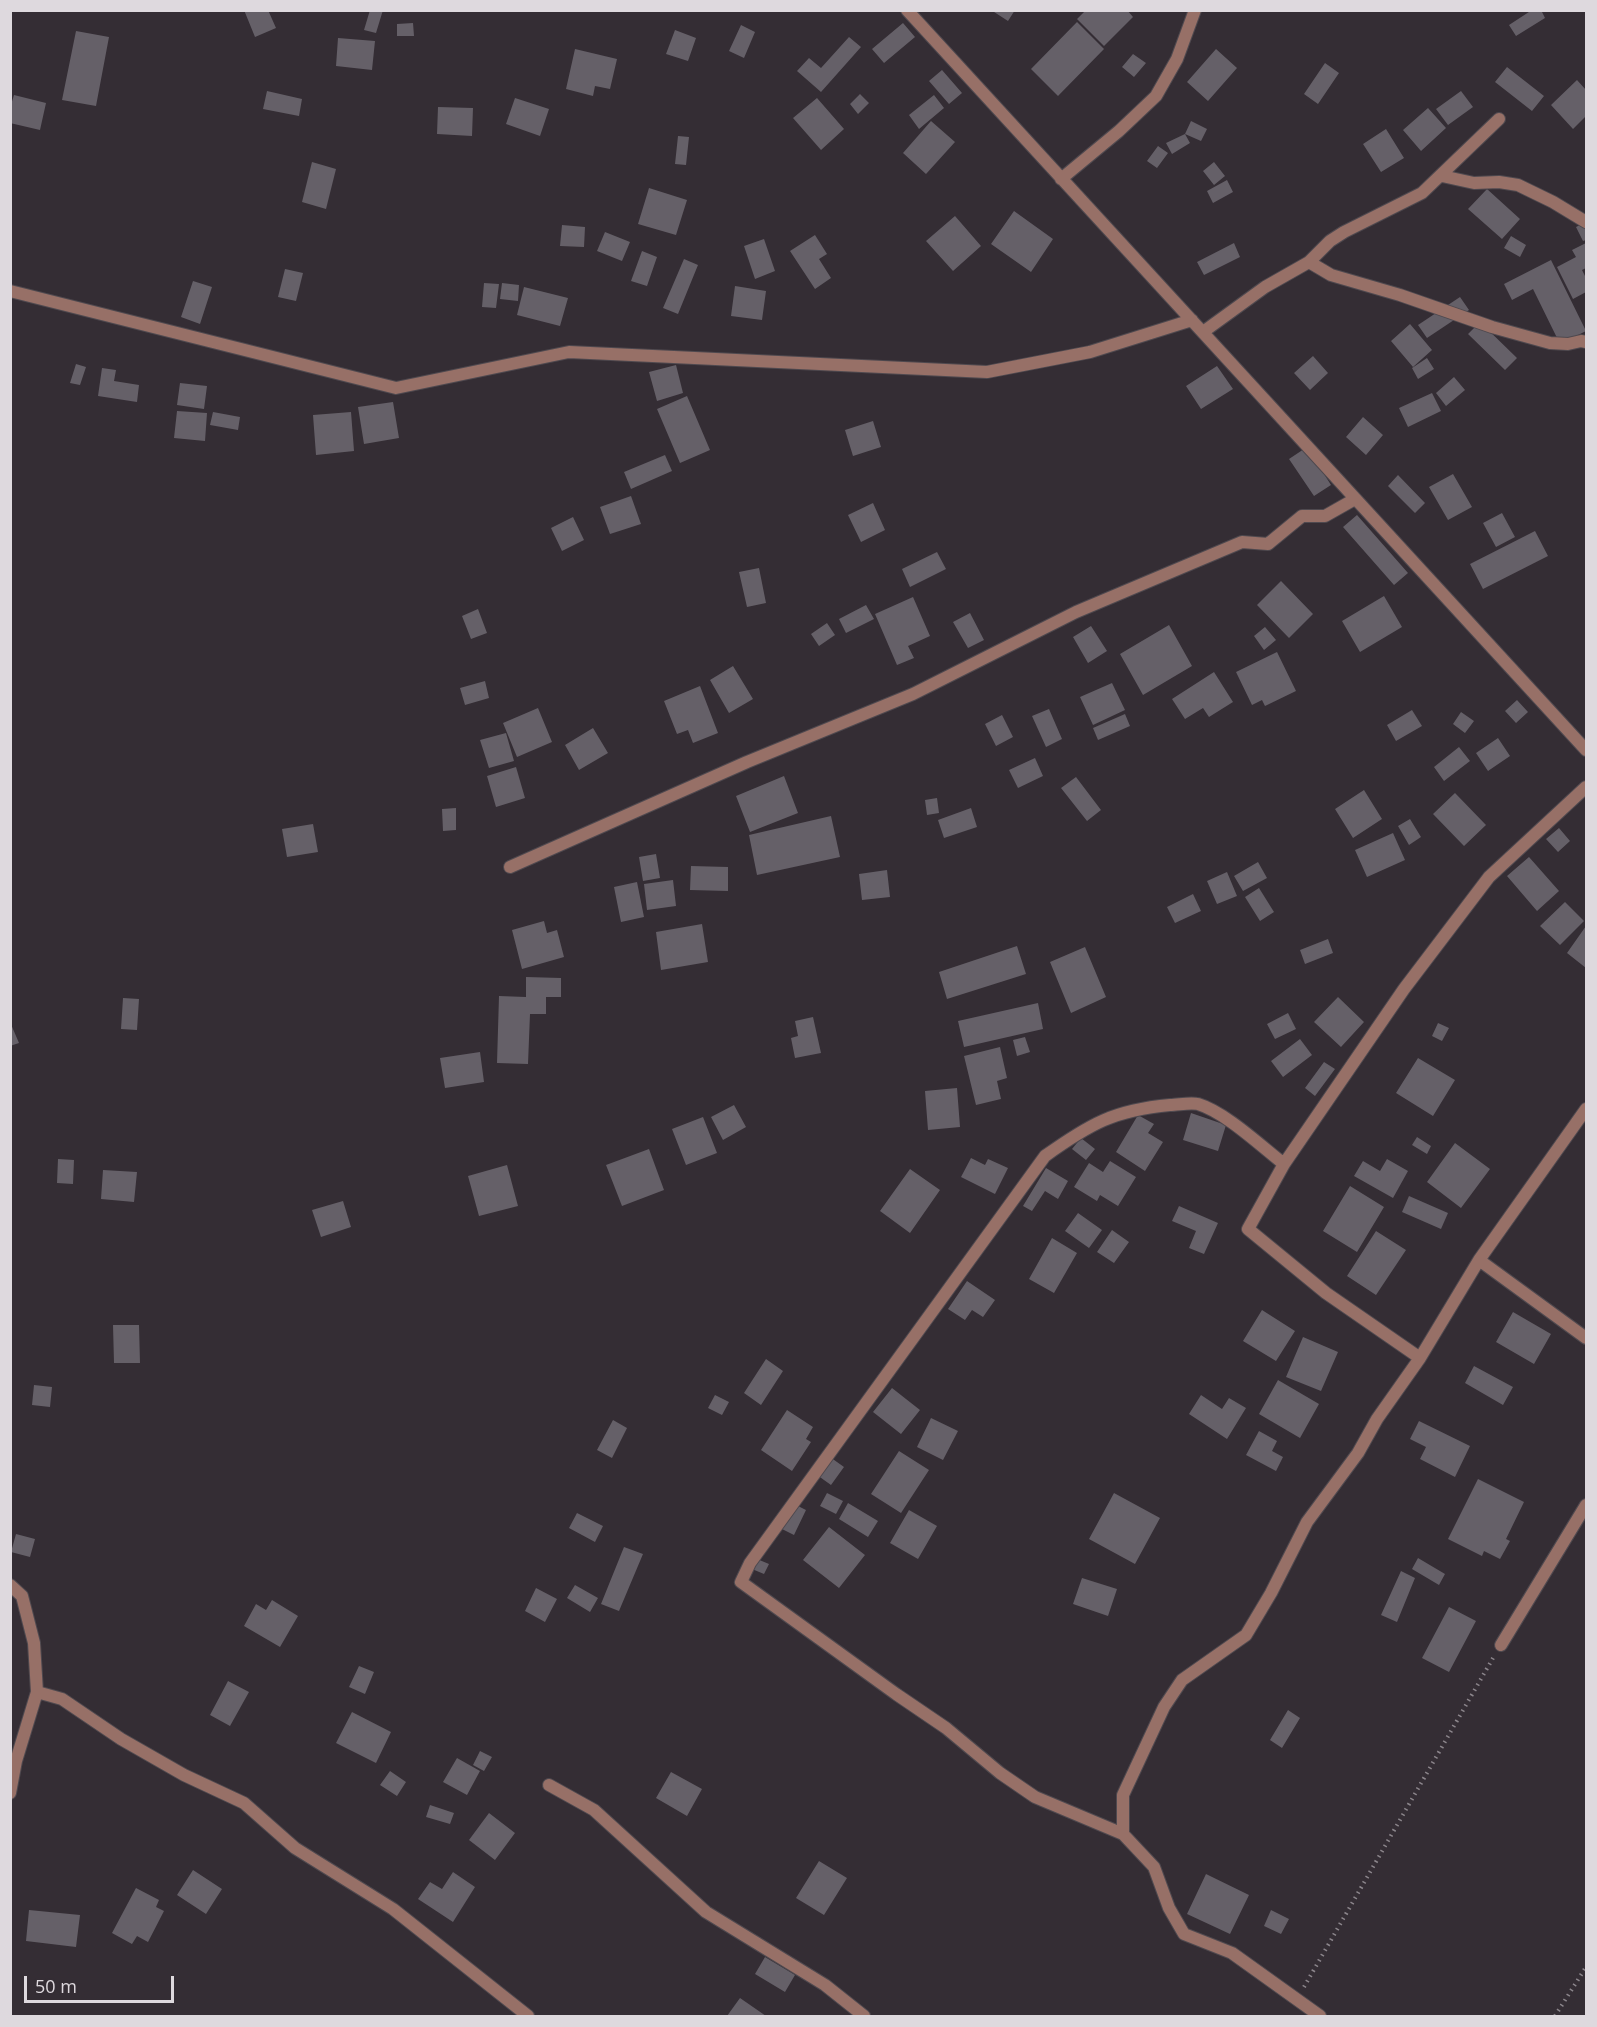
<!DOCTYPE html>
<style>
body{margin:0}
#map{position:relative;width:1597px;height:2027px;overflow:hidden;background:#342d34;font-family:"Open Sans",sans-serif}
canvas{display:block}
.frame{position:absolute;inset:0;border:12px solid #ded9de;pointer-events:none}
.scale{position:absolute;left:24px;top:1976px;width:150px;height:27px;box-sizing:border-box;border:3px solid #ded9de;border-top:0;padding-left:8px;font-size:18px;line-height:21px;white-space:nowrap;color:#ded9de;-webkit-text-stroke:4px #342d34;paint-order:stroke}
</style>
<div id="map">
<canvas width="1597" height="2027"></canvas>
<div class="frame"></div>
<div class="scale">50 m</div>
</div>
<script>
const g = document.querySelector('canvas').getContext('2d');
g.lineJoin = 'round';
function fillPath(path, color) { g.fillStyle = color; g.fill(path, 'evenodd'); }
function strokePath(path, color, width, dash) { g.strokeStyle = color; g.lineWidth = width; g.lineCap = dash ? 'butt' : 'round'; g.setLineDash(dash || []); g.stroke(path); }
fillPath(new Path2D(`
 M244 10H268L276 28 255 37Z
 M370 10H383L376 33 364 30Z
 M991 10H1015L1008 21Z
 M1086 10H1127L1133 17 1104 46 1077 19Z
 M1532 10H1541L1545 18 1516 36 1509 25Z
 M1077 22 1104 49 1058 96 1031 69Z
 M413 23 414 36H397V24Z
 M903 23 915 37 884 63 872 49Z
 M741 25 755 32 744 58 729 51Z
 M675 30 696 38 688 61 666 54Z
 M76 31 109 37 96 106 62 100Z
 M849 37 861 47 821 92 797 71 809 58 821 68Z
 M338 38 375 41 372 70 336 66Z
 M575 49 617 59 610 89 595 86 593 96 566 89Z
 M1216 49 1237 68 1208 101 1187 82Z
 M1133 54 1146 63 1134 77 1122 67Z
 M1325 63 1339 73 1318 104 1304 94Z
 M1507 67 1544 96 1532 111 1495 82Z
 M942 70 962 93 949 104 929 81Z
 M1577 80 1586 90V116L1573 129 1551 105Z
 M267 91 302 99 299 116 263 109Z
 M1461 91 1473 107 1448 125 1436 109Z
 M860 94 869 103 858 114 850 104Z
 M14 95 46 103 40 130 10 123V108Z
 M934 95 944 108 919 129 909 115Z
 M515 98 549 109 540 136 506 124Z
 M817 98 844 129 821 150 793 118Z
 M438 107 473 108 472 136 437 134Z
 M1428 108 1446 128 1421 151 1403 130Z
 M931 121 955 142 926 174 903 153Z
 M1191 121 1207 129 1201 141 1185 134 1190 143 1172 154 1166 143 1185 134Z
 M1386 129 1404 158 1381 172 1363 144Z
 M678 136 689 137 686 165 675 164Z
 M1158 146 1168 153 1157 168 1147 161Z
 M312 162 336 169 326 209 302 202Z
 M1214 162 1225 176 1214 185 1203 171Z
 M1227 180 1233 192 1213 203 1207 191Z
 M649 188 687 200 676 235 638 224Z
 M1487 189 1520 219 1502 239 1468 209Z
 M1014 211 1053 239 1031 272 991 244Z
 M955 216 981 246 953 271 926 241Z
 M1586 222V240L1583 241 1576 227Z
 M562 225 585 227 584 247 560 246Z
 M605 232 630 242 622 261 597 251Z
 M815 235 827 254 819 259 831 278 815 289 790 251Z
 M1511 236 1526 245 1520 257 1504 248Z
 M764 239 775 271 755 279 744 246Z
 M1234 243 1240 257 1204 275 1197 262Z
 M1586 243V268L1582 270 1586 278V292L1573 299 1557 267 1576 257 1572 250Z
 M642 251 657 257 647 286 631 281Z
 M684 259 698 265 678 314 663 308Z
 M1551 260 1586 331 1560 344 1533 289 1512 300 1504 284Z
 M285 269 303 273 296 301 278 297Z
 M193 281 212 287 200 324 181 317Z
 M484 283 499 284 496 308 482 307Z
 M502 283 519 285 518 301 500 299Z
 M735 286 766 291 762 320 731 316Z
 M524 287 568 298 560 326 517 315Z
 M1460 297 1469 310 1427 338 1418 325Z
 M1480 322 1517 358 1505 370 1468 334Z
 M1410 324 1432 350 1413 367 1391 341Z
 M1313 356 1328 373 1310 390 1294 373Z
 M1427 358 1434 369 1418 379 1412 368Z
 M76 364 86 367 80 385 70 383Z
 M676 365 683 393 657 401 649 372Z
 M1217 366 1233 389 1201 409 1186 386Z
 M102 368 116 370 114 381 139 385 137 402 98 396Z
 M1454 377 1465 390 1446 406 1436 393Z
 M180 383 207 386 204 409 177 405Z
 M1432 393 1441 411 1408 427 1399 408Z
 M687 396 710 450 680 463 657 409Z
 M393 402 399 438 364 444 358 407Z
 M177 411 207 413 205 441 174 438Z
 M213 412 240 417 238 430 210 425Z
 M351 412 354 451 316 455 313 415Z
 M1363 417 1383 435 1366 455 1346 437Z
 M873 421 881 447 853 456 845 430Z
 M1307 447 1331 485 1314 496 1289 459Z
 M665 455 672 471 631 489 624 472Z
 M1453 474 1472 507 1448 520 1429 487Z
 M1398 475 1425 503 1415 513 1388 486Z
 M631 496 641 524 610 534 600 507Z
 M873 503 885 530 861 542 848 515Z
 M1502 513 1515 537 1496 547 1483 523Z
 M1357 515 1408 573 1394 585 1343 527Z
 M573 517 584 540 562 551 551 528Z
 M1535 531 1548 556 1483 589 1470 564Z
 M937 552 946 569 910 587 902 569Z
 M759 568 766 603 747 607 739 572Z
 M1281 581 1313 614 1289 638 1257 605Z
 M1384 596 1402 627 1360 652 1342 621Z
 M913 597 930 636 908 646 914 658 897 665 875 614Z
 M866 605 874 619 846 633 839 619Z
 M478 609 487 633 471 639 462 616Z
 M970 613 984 640 968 648 953 622Z
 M827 623 835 635 819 646 811 634Z
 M1169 625 1192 666 1143 695 1120 654Z
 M1091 626 1107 651 1088 663 1073 637Z
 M1265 627 1276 640 1264 650 1254 636Z
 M1277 652 1296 691 1265 706 1262 700 1252 705 1236 672Z
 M733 666 753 699 729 713 710 680Z
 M1214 672 1233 702 1209 717 1203 708 1185 719 1172 699Z
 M485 681 489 698 465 705 460 688Z
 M1112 683 1125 710 1093 725 1080 697Z
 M700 686 718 733 693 743 688 730 677 734 664 701Z
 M1517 700 1528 712 1516 723 1505 711Z
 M538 708 552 742 517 757 503 723Z
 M1049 709 1062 739 1046 747 1032 716Z
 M1412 710 1422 726 1396 741 1387 725Z
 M1461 712 1474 721 1465 733 1453 724Z
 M1125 714 1130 726 1098 740 1093 728Z
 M1002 715 1013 737 996 746 985 724Z
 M593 728 608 753 579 770 565 745Z
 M506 733 514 761 489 768 480 740Z
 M1498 738 1510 756 1488 771 1476 753Z
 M1459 747 1470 761 1444 781 1434 767Z
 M1035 758 1043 776 1018 788 1009 770Z
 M516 767 525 798 496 807 487 776Z
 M784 776 798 813 750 832 736 796Z
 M1076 777 1101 810 1087 821 1061 788Z
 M1364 790 1382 819 1353 838 1335 809Z
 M1455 793 1486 825 1464 846 1433 814Z
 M937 798 939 813 927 815 925 800Z
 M456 808V830L443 831 442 809Z
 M971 808 977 827 944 838 938 820Z
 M831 816 840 857 757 875 749 835Z
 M1410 819 1421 837 1409 845 1398 826Z
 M313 824 318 852 287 857 282 829Z
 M1559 828 1570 841 1558 852 1546 839Z
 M1393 833 1405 860 1367 877 1355 850Z
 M656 854 660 878 643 881 639 857Z
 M1529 857 1559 891 1537 911 1507 876Z
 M1258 862 1267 878 1243 891 1234 876Z
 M691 866 728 867V891L690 890Z
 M887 870 890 897 862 900 859 874Z
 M1227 872 1237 896 1217 904 1207 881Z
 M673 880 676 906 647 910 644 884Z
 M637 882 644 917 621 922 614 887Z
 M1259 888 1274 912 1260 921 1245 897Z
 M1193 894 1201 911 1175 923 1167 907Z
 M1565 902 1584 921 1560 945 1540 926Z
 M544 921 547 933 557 930 564 957 522 969 512 930Z
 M702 924 708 962 661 970 656 932Z
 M1586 926V968L1567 953Z
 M1328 939 1333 953 1305 964 1300 950Z
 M1017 946 1026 974 947 999 939 972Z
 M1085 947 1106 997 1071 1013 1050 962Z
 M526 977 561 978V997H546V1014H530L528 1064 497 1063 499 996 526 997Z
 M1338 997 1364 1022 1341 1047 1314 1022Z
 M123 998 139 999 137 1030 121 1029Z
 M1038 1003 1043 1029 964 1047 958 1021Z
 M1288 1013 1296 1029 1275 1039 1267 1024Z
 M813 1017 821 1053 795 1058 791 1038 798 1036 795 1021Z
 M10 1022 19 1043 10 1046Z
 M1438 1023 1449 1028 1442 1041 1432 1036Z
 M1025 1037 1030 1052 1017 1056 1013 1040Z
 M1300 1039 1312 1055 1283 1077 1271 1061Z
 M1000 1047 1007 1078 997 1081 1001 1099 976 1105 964 1056Z
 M480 1052 484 1082 445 1088 440 1058Z
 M1418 1058 1455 1080 1433 1116 1396 1093Z
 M1324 1062 1335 1069 1315 1096 1305 1088Z
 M957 1088 960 1127 928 1130 925 1091Z
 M734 1105 746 1127 723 1140 711 1117Z
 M1191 1113 1226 1125 1218 1151 1183 1140Z
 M1138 1115 1154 1124 1148 1133 1163 1142 1145 1171 1116 1152Z
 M703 1117 717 1153 686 1165 672 1129Z
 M1417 1137 1431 1146 1427 1154 1412 1145Z
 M1081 1138 1095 1149 1086 1160 1072 1149Z
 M1455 1143 1490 1169 1461 1208 1427 1182Z
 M649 1149 664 1190 622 1206 606 1165Z
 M971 1158 985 1165 988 1159 1008 1168 995 1194 961 1177Z
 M58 1159 74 1160 73 1184 57 1183Z
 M1387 1159 1408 1171 1393 1198 1354 1176 1363 1161 1380 1171Z
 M1110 1161 1136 1177 1118 1206 1100 1195 1097 1201 1074 1187 1089 1163 1103 1172Z
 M507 1165 518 1206 479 1216 468 1176Z
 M1046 1168 1068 1181 1058 1199 1045 1191 1032 1211 1023 1206Z
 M910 1169 940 1190 910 1233 880 1211Z
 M103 1170 137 1172 134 1202 101 1199Z
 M1350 1186 1384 1207 1357 1252 1323 1231Z
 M1409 1196 1448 1213 1441 1229 1402 1212Z
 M343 1201 351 1227 321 1237 312 1210Z
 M1179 1206 1218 1223 1204 1254 1189 1248 1196 1231 1172 1221Z
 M1078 1213 1102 1230 1089 1248 1065 1231Z
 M1112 1230 1129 1242 1114 1263 1097 1252Z
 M1376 1231 1406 1250 1376 1295 1347 1276Z
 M1052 1238 1077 1253 1054 1293 1029 1279Z
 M967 1281 995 1300 983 1317 972 1310 965 1320 948 1309Z
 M1262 1310 1295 1331 1276 1361 1243 1341Z
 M1513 1312 1551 1334 1534 1364 1496 1342Z
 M113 1325H139L140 1363H114Z
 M1303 1337 1338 1352 1321 1391 1286 1377Z
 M766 1359 783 1371 761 1405 744 1393Z
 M1474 1366 1513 1387 1503 1405 1465 1383Z
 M1278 1380 1319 1404 1300 1438 1259 1414Z
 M34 1385 52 1387 50 1407 32 1405Z
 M892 1388 920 1410 901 1434 873 1412Z
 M715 1395 729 1402 722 1415 708 1408Z
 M1201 1395 1222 1409 1229 1398 1246 1408 1227 1439 1189 1414Z
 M787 1410 813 1427 806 1439 811 1442 792 1471 761 1450Z
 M931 1418 958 1431 943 1460 917 1447Z
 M613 1420 627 1428 612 1458 597 1450Z
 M1419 1421 1470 1446 1455 1477 1420 1459 1426 1447 1410 1439Z
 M1259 1431 1277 1441 1272 1451 1283 1457 1276 1471 1246 1455Z
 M899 1451 929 1470 901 1513 871 1494Z
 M830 1457 844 1467 831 1485 817 1475Z
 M1478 1479 1524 1502 1506 1539 1510 1541 1500 1559 1484 1551 1482 1556 1448 1539Z
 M827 1493 843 1501 836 1514 820 1506Z
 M1114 1493 1160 1518 1135 1564 1089 1539Z
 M848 1503 878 1521 868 1537 839 1519Z
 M794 1504 806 1510 794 1535 782 1529Z
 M909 1510 937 1526 918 1559 890 1543Z
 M577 1513 603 1526 595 1542 569 1528Z
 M829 1527 865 1555 839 1588 803 1560Z
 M16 1534 35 1539 30 1557 11 1552Z
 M624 1547 643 1554 619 1611 601 1604Z
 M1418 1558 1445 1574 1439 1585 1412 1569Z
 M757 1559 769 1564 764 1574 752 1569Z
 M1401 1571 1415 1578 1397 1622 1381 1615Z
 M1082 1578 1117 1589 1108 1616 1073 1604Z
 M575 1585 598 1598 590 1612 567 1598Z
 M536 1588 557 1599 545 1622 525 1611Z
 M272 1600 298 1616 280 1647 244 1626 256 1604 266 1610Z
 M1449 1607 1476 1621 1449 1672 1422 1658Z
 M359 1666 374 1672 365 1694 349 1687Z
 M228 1681 249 1692 230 1726 210 1715Z
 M1288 1710 1300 1718 1282 1748 1270 1740Z
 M352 1712 391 1732 376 1763 336 1743Z
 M480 1751 492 1757 484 1771 473 1765Z
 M457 1758 480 1771 467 1795 443 1782Z
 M390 1771 406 1782 397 1796 380 1785Z
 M671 1772 702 1789 687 1816 656 1798Z
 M430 1805 454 1813 450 1824 426 1817Z
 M489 1813 515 1833 495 1860 469 1840Z
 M819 1861 847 1878 824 1915 796 1898Z
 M193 1870 222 1889 206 1914 177 1895Z
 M453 1872 475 1887 453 1922 418 1899 430 1882 442 1889Z
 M1206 1874 1249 1895 1230 1934 1187 1914Z
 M136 1888 159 1900 156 1907 164 1911 148 1942 137 1936 132 1944 112 1933Z
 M29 1910 80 1915 76 1947 26 1941Z
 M1271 1910 1289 1919 1281 1934 1264 1926Z
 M765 1957 795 1975 785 1992 755 1974Z
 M740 1998 766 2016H727Z`), '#656068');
const minor = new Path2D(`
 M907 10 1586 750
 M1442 176 1474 183 1499 182 1518 185 1553 202 1586 222
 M1061 179 1119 131 1156 96 1177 59 1195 10
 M1309 262 1331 275 1400 295 1492 327 1550 343 1568 344 1581 341 1586 342
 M10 291 396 388 569 352 987 372 1090 352 1192 320
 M1203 332 1265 287 1309 262 1330 241 1344 232 1422 193 1499 119
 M1586 787 1489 877 1404 989 1284 1164 1248 1229 1326 1293 1420 1358 1479 1260 1586 1338
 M510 867 747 762 913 694 1076 612 1242 542 1268 544 1302 516H1325L1355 499
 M1284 1164C1261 1146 1225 1112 1198 1104 1190 1102 1178 1105 1170 1105 1114 1110 1090 1124 1045 1156L750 1563 741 1582 896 1694 946 1728 1000 1773 1035 1797 1123 1834 1154 1867 1169 1908 1184 1934 1232 1953 1320 2016
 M1479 1260 1586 1109
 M10 1585 22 1596 34 1643 37 1692 62 1699 121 1739 184 1775 244 1803 295 1848 393 1909 528 2016
 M1501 1645 1586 1505
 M549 1785 594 1810 706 1912 825 1985 864 2016
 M10 1793 16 1761 37 1692
 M1123 1834V1795L1164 1707 1182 1680 1246 1635 1271 1593 1307 1522 1358 1453 1377 1419 1420 1358`);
strokePath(minor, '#4f494f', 14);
strokePath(new Path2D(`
 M1304 1987 1493 1658
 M1555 2016 1586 1967`), '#8b858b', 4, [1.5, 4.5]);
strokePath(minor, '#977067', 12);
</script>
